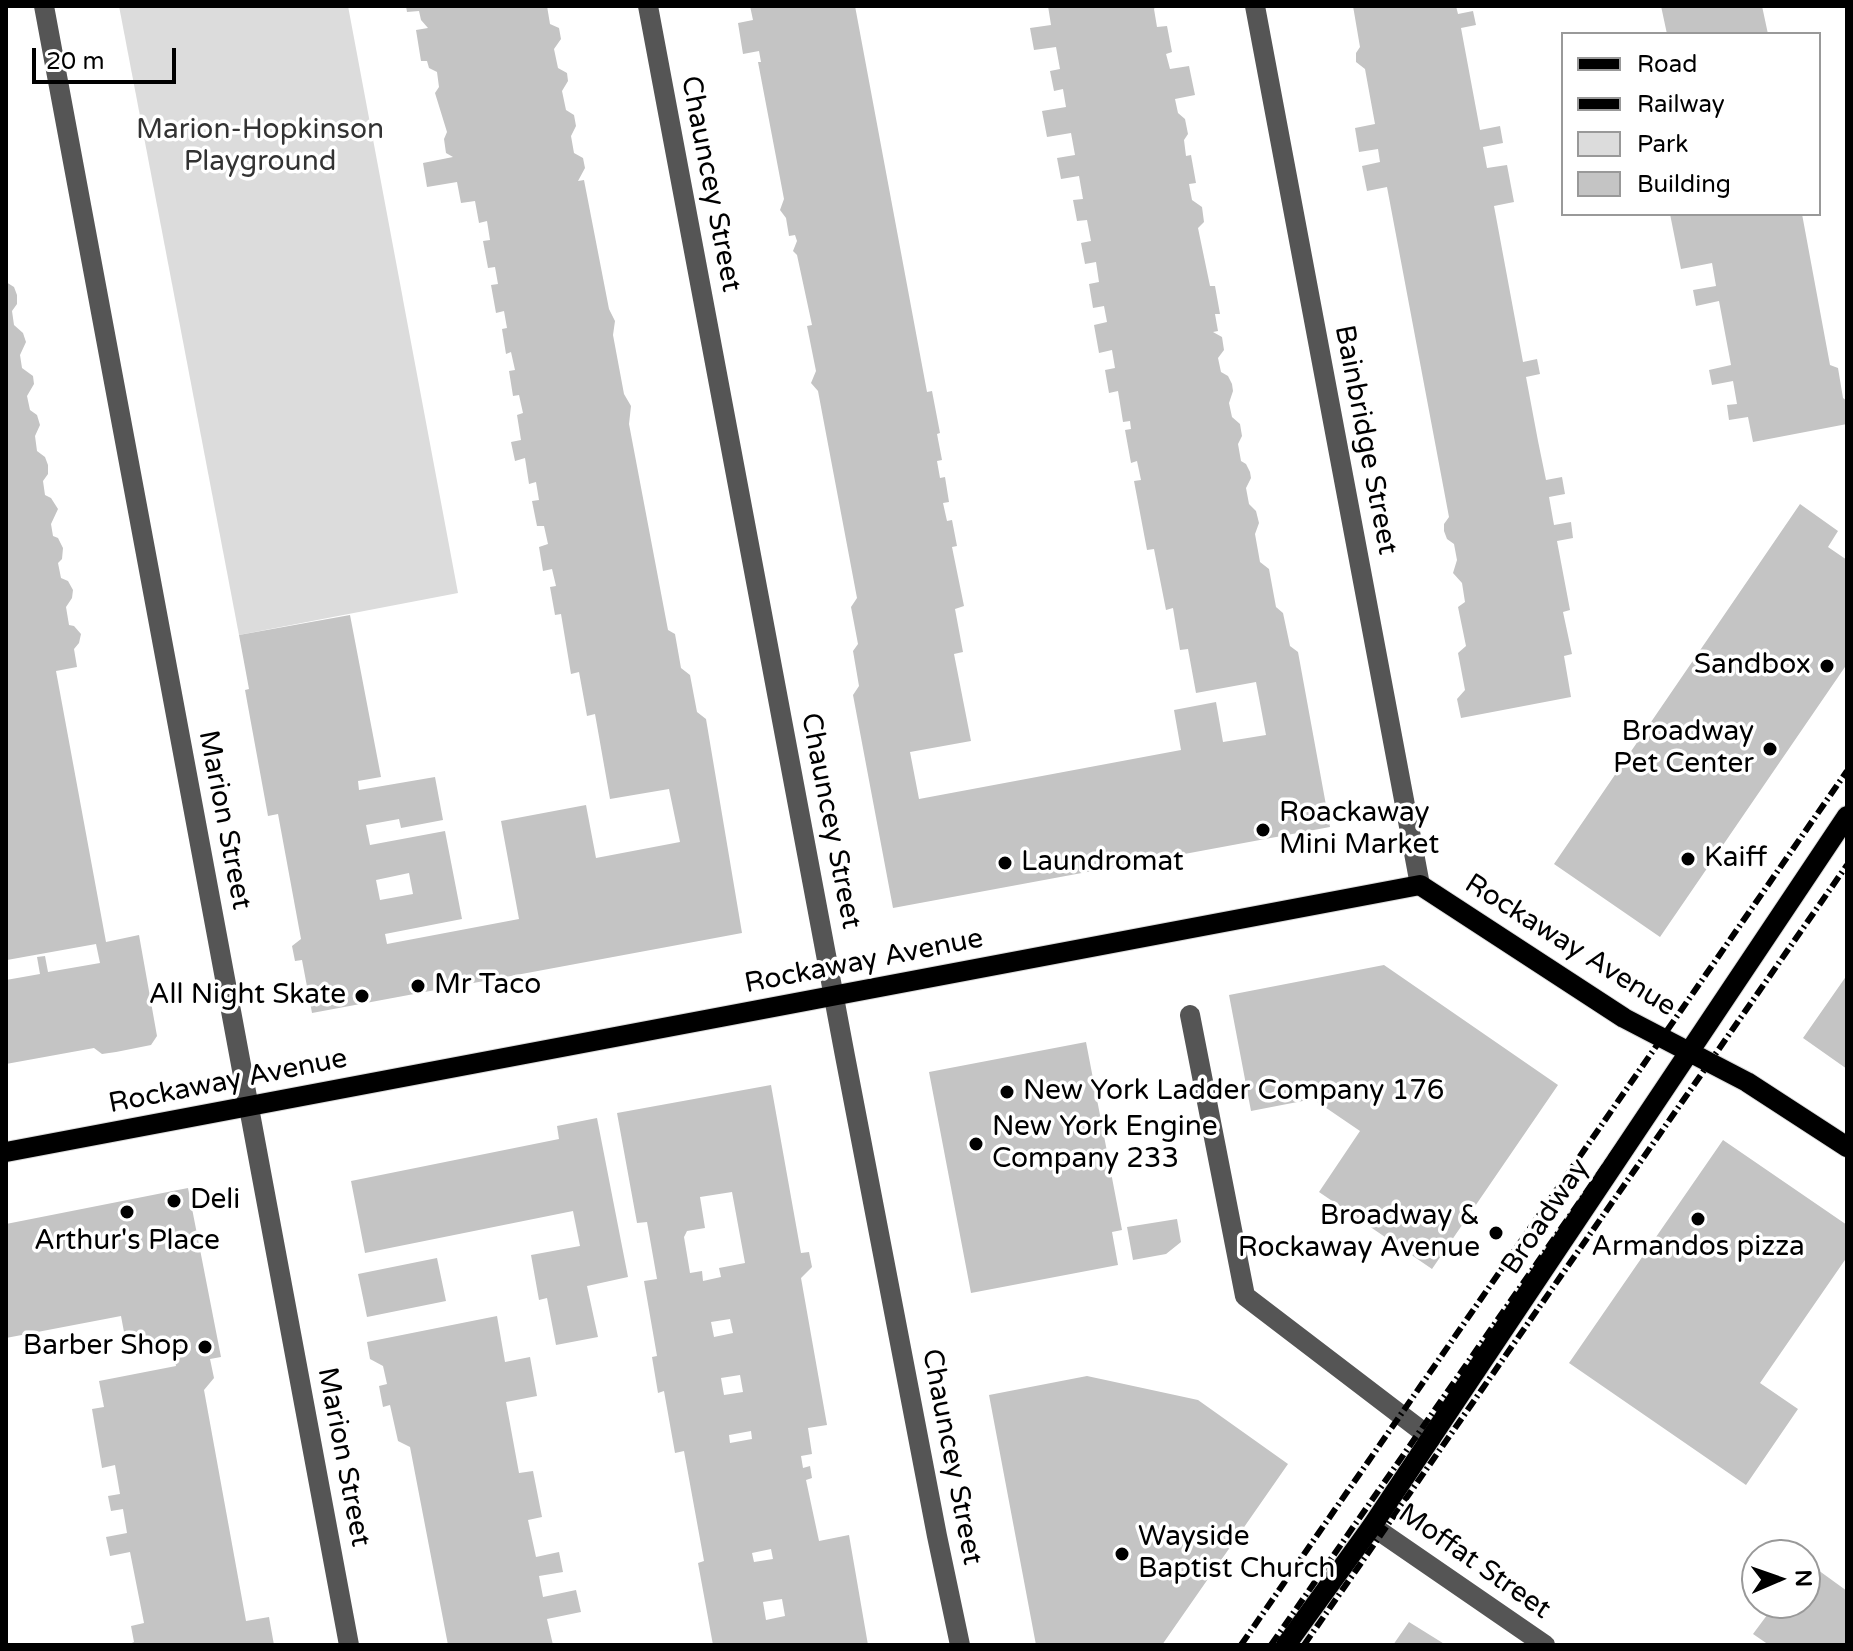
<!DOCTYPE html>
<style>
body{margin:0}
#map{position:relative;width:1853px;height:1651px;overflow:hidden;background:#fff;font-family:"Varela Round",sans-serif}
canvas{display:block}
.frame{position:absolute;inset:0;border:8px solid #000;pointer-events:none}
.legend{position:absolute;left:1561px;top:32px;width:260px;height:184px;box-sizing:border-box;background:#fff;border:2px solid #999;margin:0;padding:10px 14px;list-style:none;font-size:24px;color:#000}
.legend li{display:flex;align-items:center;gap:16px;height:40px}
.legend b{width:40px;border:2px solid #999}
.north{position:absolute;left:1741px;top:1539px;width:80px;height:80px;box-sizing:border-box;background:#fff;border:2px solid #999;border-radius:50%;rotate:88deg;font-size:22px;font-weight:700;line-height:32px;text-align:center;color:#000}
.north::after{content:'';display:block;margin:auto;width:28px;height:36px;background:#000;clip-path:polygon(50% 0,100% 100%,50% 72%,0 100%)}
.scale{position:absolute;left:32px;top:48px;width:144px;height:36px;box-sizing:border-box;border:4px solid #000;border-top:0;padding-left:10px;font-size:24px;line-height:28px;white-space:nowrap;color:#000;-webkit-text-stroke:6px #fff;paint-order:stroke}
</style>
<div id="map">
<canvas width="1853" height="1651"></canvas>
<div class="frame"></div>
<ul class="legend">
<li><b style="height:10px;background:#000"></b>Road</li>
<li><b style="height:10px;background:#000"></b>Railway</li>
<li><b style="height:22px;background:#dcdcdc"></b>Park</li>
<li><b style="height:22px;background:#c4c4c4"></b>Building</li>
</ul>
<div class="north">N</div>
<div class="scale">20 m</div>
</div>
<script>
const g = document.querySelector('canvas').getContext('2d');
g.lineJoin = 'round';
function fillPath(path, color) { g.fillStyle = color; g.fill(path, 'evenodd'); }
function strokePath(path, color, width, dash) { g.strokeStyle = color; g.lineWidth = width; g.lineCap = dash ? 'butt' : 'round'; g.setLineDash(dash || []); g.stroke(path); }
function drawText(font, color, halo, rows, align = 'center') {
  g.font = font + ' "Varela Round",sans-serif'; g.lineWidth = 7; g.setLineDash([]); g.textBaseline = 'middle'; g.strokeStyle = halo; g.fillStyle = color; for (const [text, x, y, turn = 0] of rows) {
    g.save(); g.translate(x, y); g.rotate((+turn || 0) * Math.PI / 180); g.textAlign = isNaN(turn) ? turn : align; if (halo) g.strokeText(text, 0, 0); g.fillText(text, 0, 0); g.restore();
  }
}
fillPath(new Path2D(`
 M119 6H348L458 593 239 635Z`), '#dcdcdc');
fillPath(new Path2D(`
 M406 6H547L550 24 559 28 561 39 554 49 558 68 567 73 568 81 562 91 566 110 574 115 576 126 571 136 574 153 583 158 585 168 578 181 584 180 609 309 615 321 613 335 624 394 631 406 629 424 668 630 675 634 681 668 690 675 697 712 706 719 742 933 312 1013 302 960 295 961 292 946 301 939 278 814 268 816 245 690 249 689 239 635 350 615 381 777 358 781 359 790 435 777 443 820 401 828 399 819 366 825 370 845 445 831 462 919 385 934 387 944 519 919 501 821 586 805 596 858 680 842 669 789 610 799 595 714 587 716 579 672 571 674 561 614 555 615 550 587 556 586 552 569 543 571 539 547 548 544 544 526H537L532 501 539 500 536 482 529 484 525 458 515 461 511 442 521 440 517 415 523 413 519 395 513 396 509 371 515 370 511 352 506 354 502 329 507 328 504 311 496 313 491 285 498 284 495 267 488 268 483 241 490 240 487 221 479 223 475 201 461 203 457 182 427 187 423 163 453 157 446 153 444 139 447 132 435 93 439 87 437 72 429 68 427 61H421L416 30 428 28 421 20 419 11 407 12ZM409 873 413 894 380 900 376 880Z
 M750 6H855L927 392 932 391 940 433 937 434 942 460 937 461 940 478 945 477 949 502 943 503 947 521 952 520 957 546 952 547 964 606 955 609 963 652 954 654 971 741 910 752 919 799 1181 750 1174 710 1216 702 1223 742 1266 735 1256 682 1196 693 1188 649 1180 650 1173 608 1166 610 1154 549 1147 550 1134 481 1141 480 1137 461 1131 463 1125 430 1131 429 1130 421 1123 422 1118 391 1109 393 1105 370 1115 368 1112 350 1099 353 1094 325 1107 322 1104 306 1093 308 1089 284 1099 282 1096 262 1085 264 1081 243 1091 241 1087 220 1077 221 1073 200 1083 199 1079 176 1061 179 1057 158 1075 155 1071 133 1047 137 1042 111 1066 107 1063 89 1054 91 1050 71 1060 69 1056 47 1034 50 1030 28 1051 25 1048 6H1156L1154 9 1157 27 1167 26 1172 52 1166 54 1170 69 1189 66 1195 95 1175 99 1178 113 1185 119 1188 134 1184 140 1186 156 1191 155 1196 183 1189 184 1192 200 1202 207 1204 222 1198 228 1210 286H1215L1220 314H1215L1218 331 1213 332 1222 337 1224 350 1218 358 1221 372 1228 376 1232 384 1233 391 1229 403 1232 417 1240 424 1242 436 1238 444 1241 461 1246 464 1250 472 1251 478 1246 488 1249 504 1256 511 1259 523 1255 534 1260 562 1269 569 1276 607 1283 613 1290 646 1298 652 1330 827 893 908 853 695 859 686 853 651 858 644 851 607 857 598 818 391 811 383 816 371 807 326 812 325 797 255 793 251 797 241 795 235 789 236 786 218 780 210 784 199 758 62H761L759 51 743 54 738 23 753 20Z
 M1353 6H1456L1458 14 1473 11 1476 25 1461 28 1480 130 1500 126 1503 143 1483 147 1487 168 1507 165 1514 202 1494 206 1523 362 1537 359 1540 374 1526 377 1538 441 1546 480 1562 477 1565 494 1549 497 1554 525 1571 522 1573 538 1557 541 1570 610 1563 612 1572 654 1564 656 1571 697 1461 718 1457 699 1465 690 1458 653 1466 646 1458 607 1465 602 1462 583 1453 573 1457 560 1454 544 1447 539 1444 531V524L1449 517 1387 187 1367 191 1362 166 1380 162 1378 149 1359 152 1355 128 1375 124 1365 69 1356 62V53L1360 47Z
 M1661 6H1762L1768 34H1667Z
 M1670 214H1802L1830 365 1838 368 1843 398 1847 401V424L1753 442 1748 417 1729 420 1727 405 1737 404 1733 381 1712 385 1709 370 1731 365 1719 301 1696 306 1693 290 1716 286 1712 263 1681 269Z
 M6 282 14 287 17 295V304L12 311 14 325 23 333 26 342 20 355 22 368 33 376 34 384 27 396 30 410 37 415 40 425 35 436 37 451 45 457 48 465V474L43 481 45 495 51 498 58 509 51 524 53 536 58 538 63 548 62 559 58 563 61 578 68 581 73 590 72 598 66 607 69 625 74 626 81 634 79 643 74 649 77 667 56 671 106 942 139 935 157 1036 151 1045 116 1052 102 1054 94 1048 6 1064V980L40 974 37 957 45 956 48 972 100 963 96 944 7 960 6 954Z
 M1800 504 1838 531 1828 547 1847 560V664L1660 937 1554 864Z
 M1384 965 1558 1085 1432 1269 1319 1192 1360 1131 1313 1099 1251 1111 1229 995Z
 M1847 975V1069L1803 1038Z
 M1086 1042 1122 1230 1112 1232 1118 1265 971 1293 929 1072Z
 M771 1085 801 1253 809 1252 812 1267 801 1278 827 1425 808 1428 812 1454 801 1456 803 1468 810 1466 812 1478 806 1480 819 1541 849 1535 868 1645H713L698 1563 704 1561 684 1451 675 1453 664 1391 658 1393 652 1357 657 1356 644 1281 657 1279 647 1222 637 1223 617 1113ZM732 1192 745 1263 719 1268 721 1277 703 1281 702 1271 690 1273 684 1237 687 1231 705 1228 700 1197ZM730 1319 733 1333 714 1337 711 1322ZM740 1375 743 1392 724 1395 721 1378ZM751 1431 752 1439 730 1443 729 1435ZM771 1549 773 1559 754 1562 752 1553ZM782 1599 785 1616 766 1620 763 1602Z
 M597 1118 628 1277 587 1286 598 1337 556 1345 547 1298 539 1300 531 1255 580 1246 573 1211 365 1253 351 1181 559 1139 557 1126Z
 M1723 1140 1847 1225V1257L1760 1383 1798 1409 1746 1485 1569 1363Z
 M188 1188 221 1357 210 1359 214 1378 204 1390 246 1621 269 1617 274 1645H127L134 1642 131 1626 144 1623 130 1552 110 1556 106 1537 127 1533 123 1509 111 1511 108 1496 120 1494 115 1465 102 1468 92 1409 104 1407 99 1381 176 1366 171 1340 127 1348 121 1316 6 1338V1224Z
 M1177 1219 1181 1242 1166 1254 1133 1260 1127 1227Z
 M437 1258 446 1301 367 1317 358 1274Z
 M497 1316 505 1362 530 1357 537 1396 506 1402 519 1473 533 1471 542 1517 528 1520 536 1557 559 1552 563 1572 539 1576 543 1597 576 1590 581 1612 547 1619 553 1645H448L410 1447 398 1441 390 1405 383 1407 379 1386 387 1384 383 1366 370 1359 367 1342Z
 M1087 1376 1198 1400 1288 1464 1162 1645H1036L989 1395Z
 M1807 1562 1847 1591V1645H1769L1753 1634 1776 1603H1805Z
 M1409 1622 1446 1645H1393Z`), '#c4c4c4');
const major = new Path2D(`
 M6 1152 1420 885 1624 1018 1747 1082 1847 1147
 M1286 1645 1372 1526 1847 816`);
strokePath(major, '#dbdbdb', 22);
strokePath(new Path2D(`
 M44 6 349 1645
 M648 6 845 1056 937 1536 960 1645
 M1255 6 1420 885
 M1190 1015 1245 1296 1431 1438
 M1372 1526 1545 1645`), '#555', 20);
strokePath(major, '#000', 20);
strokePath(new Path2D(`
 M1241 1645 1847 771
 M1271 1645 1847 818
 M1304 1645 1847 865`), '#000', 6, [12, 4, 2, 4]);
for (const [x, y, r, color] of [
 [1827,666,8,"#000"],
 [1770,749,8,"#000"],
 [1263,830,8,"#000"],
 [1688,859,8,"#000"],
 [1005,863,8,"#000"],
 [418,986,8,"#000"],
 [362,996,8,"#000"],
 [1007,1092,8,"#000"],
 [976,1144,8,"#000"],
 [174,1201,8,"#000"],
 [127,1212,8,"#000"],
 [1698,1219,8,"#000"],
 [1496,1233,8,"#000"],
 [205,1347,8,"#000"],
 [1122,1554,8,"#000"]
]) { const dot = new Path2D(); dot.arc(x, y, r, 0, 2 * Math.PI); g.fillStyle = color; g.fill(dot); strokePath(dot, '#fff', 3); }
drawText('28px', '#333', '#fff', [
 ["Marion-Hopkinson",260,131],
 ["Playground",260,163]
]);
drawText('28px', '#000', '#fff', [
 ["Chauncey Street",710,184,79],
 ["Bainbridge Street",1365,440,79],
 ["Marion Street",224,820,79],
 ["Chauncey Street",830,821,79],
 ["Rockaway Avenue",1570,946,32],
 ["Rockaway Avenue",864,962,-11],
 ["Rockaway Avenue",228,1082,-11],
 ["Broadway",1546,1217,-56],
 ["Marion Street",343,1457,79],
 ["Chauncey Street",951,1457,79],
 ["Moffat Street",1474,1562,35]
]);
drawText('28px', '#000', '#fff', [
 ["Sandbox",1811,666,"right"],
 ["Broadway",1754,733,"right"],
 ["Pet Center",1754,765,"right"],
 ["Roackaway",1279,814],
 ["Mini Market",1279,846],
 ["Kaiff",1704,859],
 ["Laundromat",1021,863],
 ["Mr Taco",434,986],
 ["All Night Skate",346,996,"right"],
 ["New York Ladder Company 176",1023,1092],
 ["New York Engine",992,1128],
 ["Company 233",992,1160],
 ["Deli",190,1201],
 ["Broadway &",1480,1217,"right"],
 ["Rockaway Avenue",1480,1249,"right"],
 ["Arthur's Place",127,1242,"center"],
 ["Armandos pizza",1698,1248,"center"],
 ["Barber Shop",189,1347,"right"],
 ["Wayside",1138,1538],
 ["Baptist Church",1138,1570]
], 'left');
</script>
